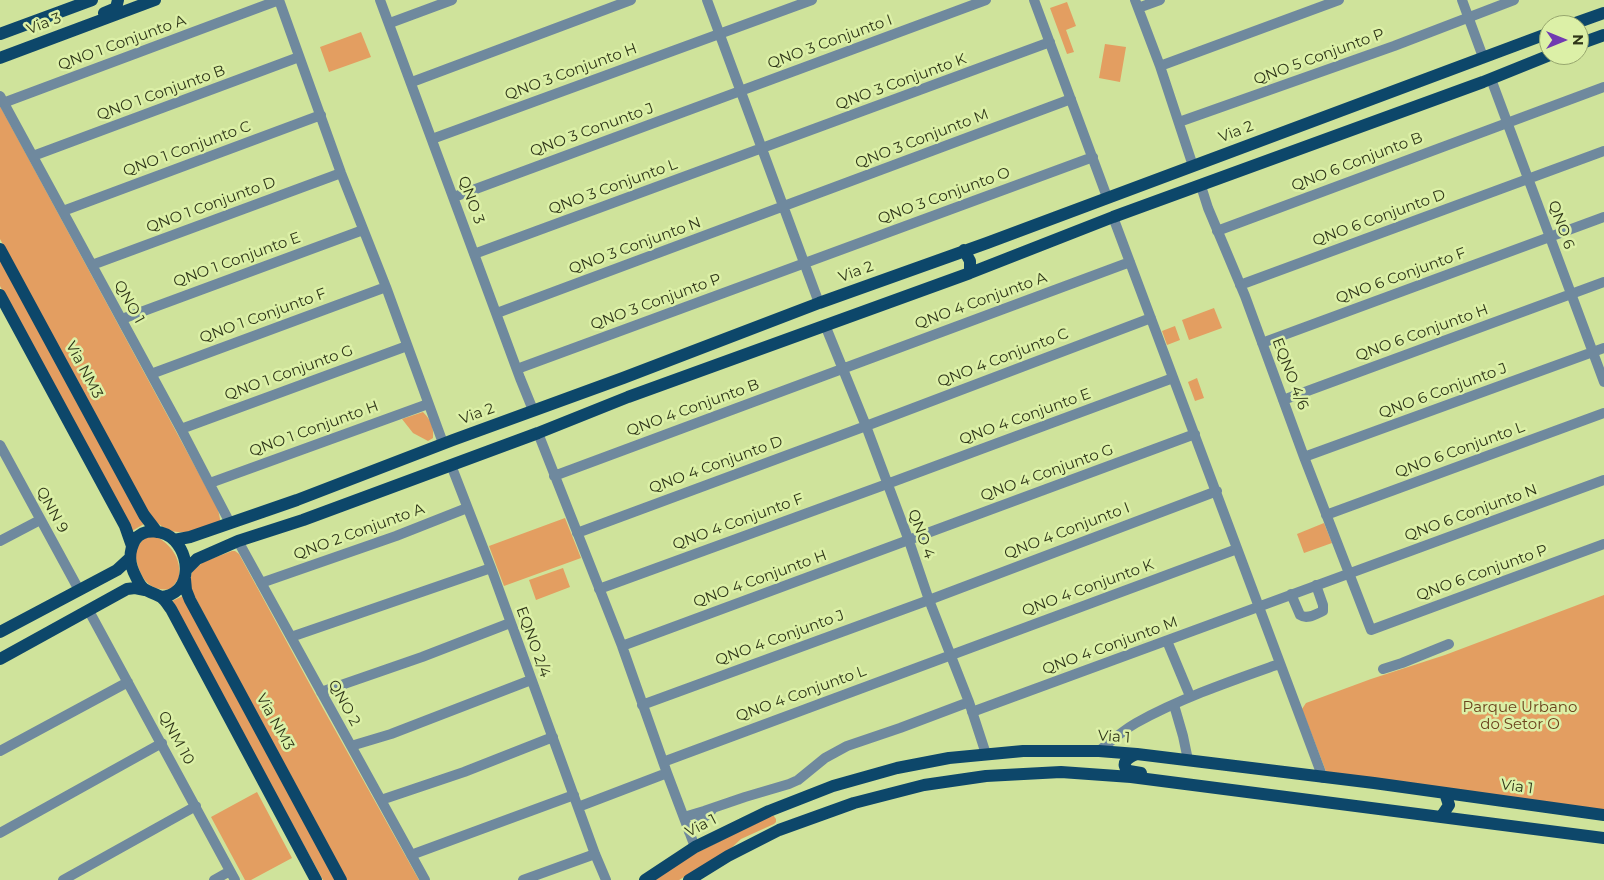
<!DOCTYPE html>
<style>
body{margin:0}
#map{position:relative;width:1604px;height:880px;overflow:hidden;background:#cfe39b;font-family:Montserrat,sans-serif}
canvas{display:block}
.north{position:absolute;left:1539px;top:15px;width:50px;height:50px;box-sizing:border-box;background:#dcf0a7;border:1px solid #97a66e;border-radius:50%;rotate:90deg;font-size:14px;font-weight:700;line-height:20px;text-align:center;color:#2f3619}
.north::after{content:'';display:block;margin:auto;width:18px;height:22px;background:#713ab1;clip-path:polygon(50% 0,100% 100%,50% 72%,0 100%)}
</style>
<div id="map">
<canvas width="1604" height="880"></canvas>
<div class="north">N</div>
</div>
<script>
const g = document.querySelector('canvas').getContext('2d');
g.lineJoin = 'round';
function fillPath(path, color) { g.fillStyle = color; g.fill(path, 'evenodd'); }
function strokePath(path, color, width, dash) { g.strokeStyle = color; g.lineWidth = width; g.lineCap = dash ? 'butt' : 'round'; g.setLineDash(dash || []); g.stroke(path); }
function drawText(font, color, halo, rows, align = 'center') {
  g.font = font + ' Montserrat,sans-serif'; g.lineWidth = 5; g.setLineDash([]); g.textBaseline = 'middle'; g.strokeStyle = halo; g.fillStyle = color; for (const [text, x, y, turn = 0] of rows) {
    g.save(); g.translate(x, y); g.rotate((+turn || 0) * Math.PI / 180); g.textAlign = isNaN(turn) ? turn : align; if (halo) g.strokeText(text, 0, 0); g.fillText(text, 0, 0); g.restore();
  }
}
fillPath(new Path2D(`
 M1067 2 1076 26 1066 30 1074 52 1067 54 1050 8Z
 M361 32 371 57 329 72 320 47Z
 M1105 44 1126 47 1120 82 1099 78Z
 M0 106 218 509 221 524C190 531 174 542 149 515L0 239Z
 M0 256 144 524 132 531 0 286Z
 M1214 308 1222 328 1189 340 1182 320Z
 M1175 326 1180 340 1167 345 1162 331Z
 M1197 378 1204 398 1195 401 1188 382Z
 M423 412C431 420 434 427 433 438L428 441 413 433 402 419Z
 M565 518 581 558 504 586 489 546Z
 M1324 523 1332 543 1304 553 1297 534Z
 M155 536C171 544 182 559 179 578L171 589C145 593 137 571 135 550L145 537Z
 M232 551H235L239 554 320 703 419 880H346L189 586 192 572 203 562Z
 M563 568 570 587 536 600 529 580Z
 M1604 595V812L1327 774 1302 709 1306 703 1371 679 1445 655Z
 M183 596 336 880H323L170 602Z
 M257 792 292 858 251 880H245L211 817Z
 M773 815 776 819V822L774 824 741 839 728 851 679 880H654L694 854Z`), '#e39e61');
strokePath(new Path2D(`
 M279 0 341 173 386 287 443 443
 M380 0 520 378 533 410
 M707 0 819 303
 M1034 0 1107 197
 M1135 0 1160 66 1193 166
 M1462 0 1483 57
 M1138 8 1160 0
 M390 23 452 0
 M1160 66 1339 0
 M1491 79 1604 382
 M412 82 631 0
 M0 96 181 429 230 523
 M3 103 279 0
 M1179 122 1394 46 1514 0
 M432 139 812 0
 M33 156 299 57
 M1201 186 1208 208 1245 296 1304 457 1371 630 1604 544
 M454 197 986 0
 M63 211 321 115
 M1113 217 1323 778
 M1217 231 1604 87
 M474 254 1050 42
 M92 265 341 173
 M1240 285 1604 151
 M497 313 1071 99
 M122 319 363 230
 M825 325 866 426 909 541 929 600 969 702 986 754
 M1262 343 1604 217
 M517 369 1093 157
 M151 374 386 287
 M1283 400 1604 282
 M181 429 407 346
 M538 433 622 646 667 773 695 847
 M0 445 79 590
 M1304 457 1604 348
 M451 465 491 568 595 854 606 880
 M554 476 1130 262
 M210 483 428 404
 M1326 515 1604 413
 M577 533 866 426 1151 318
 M0 541 40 520
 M238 541 425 880
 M261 583 396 536 467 508
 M599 589 887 484 1173 378
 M1291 594 1300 615C1307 620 1316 614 1323 611V605L1316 585
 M89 611 235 880
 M291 637 491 568
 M1167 641 1190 696
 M622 646 1195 434
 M1383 669 1402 663 1449 644
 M321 692 422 657 510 623
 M642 705 929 600 1217 491
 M1174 705 1183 736 1188 760
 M972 712 1604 480
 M351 746 391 734 531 680
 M0 751 128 682
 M1099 751C1111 741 1122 731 1136 723 1181 698 1231 681 1279 664
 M663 762 1237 549
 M381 800 464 772 553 737
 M578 807 667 773
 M684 817 704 811 745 797 789 784 798 780 825 758 847 746 900 728 969 702
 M689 832 712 810
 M0 833 162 743
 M411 855 574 795
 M63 880 196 806
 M214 880 230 871
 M523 880 595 854`), '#6f899e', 10);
strokePath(new Path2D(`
 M104 13 116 8 118 0
 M1570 25 1604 13
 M0 34 92 0
 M1579 44 1604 35
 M0 58 155 0
 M0 249 144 515 157 532
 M964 250 970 261V273
 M0 295 125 526 132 546
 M174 540 190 537 297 500 453 440 623 378 819 303 987 243 1549 33
 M186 570 197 559 238 541 303 520 538 433 628 397 970 273 1113 217 1483 82 1550 55
 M185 579 186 590 190 600 341 880
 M161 597C190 594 192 560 175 541 165 530 143 527 135 540 128 553 129 564 136 577 144 594 147 589 161 597 165 600 168 605 171 609L316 880
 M0 632 117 570 129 559
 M0 659 127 589 135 588 145 590
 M1137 754C1128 757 1119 764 1129 771L1141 773
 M1441 817 1449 805 1445 793
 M645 880 695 847 769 811 833 786 897 768 949 758 1023 751H1099L1137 754 1374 783 1604 815
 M689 880 728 856 779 830 854 803 924 785 986 776 1061 772 1131 777 1604 838`), '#0d476a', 12);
drawText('15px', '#2f3619', '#dcf0a7', [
 ["Via 3",44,24,-21],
 ["QNO 3 Conjunto I",830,42,-20],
 ["QNO 1 Conjunto A",122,43,-20],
 ["QNO 5 Conjunto P",1319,57,-20],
 ["QNO 3 Conjunto H",571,72,-20],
 ["QNO 3 Conjunto K",901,82,-20],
 ["QNO 1 Conjunto B",161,93,-20],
 ["QNO 3 Conunto J",592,130,-20],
 ["Via 2",1236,132,-21],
 ["QNO 3 Conjunto M",922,139,-21],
 ["QNO 1 Conjunto C",187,149,-20],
 ["QNO 6 Conjunto B",1357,162,-21],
 ["QNO 3 Conjunto L",613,187,-20],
 ["QNO 3 Conjunto O",944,196,-20],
 ["QNO 3",471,200,70],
 ["QNO 1 Conjunto D",211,205,-20],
 ["QNO 6 Conjunto D",1379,218,-20],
 ["QNO 6",1561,225,70],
 ["QNO 3 Conjunto N",635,246,-20],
 ["QNO 1 Conjunto E",237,260,-20],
 ["Via 2",856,272,-20],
 ["QNO 6 Conjunto F",1401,276,-20],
 ["QNO 4 Conjunto A",981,301,-20],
 ["QNO 1",129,302,61],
 ["QNO 3 Conjunto P",656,302,-20],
 ["QNO 1 Conjunto F",263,316,-20],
 ["QNO 6 Conjunto H",1422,333,-20],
 ["QNO 4 Conjunto C",1003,358,-21],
 ["Via NM3",84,370,62],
 ["QNO 1 Conjunto G",289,373,-20],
 ["EQNO 4/6",1290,374,69],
 ["QNO 6 Conjunto J",1443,391,-20],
 ["QNO 4 Conjunto B",693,408,-20],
 ["Via 2",477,414,-20],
 ["QNO 4 Conjunto E",1025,417,-20],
 ["QNO 1 Conjunto H",314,429,-20],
 ["QNO 6 Conjunto L",1460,450,-20],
 ["QNO 4 Conjunto D",716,465,-20],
 ["QNO 4 Conjunto G",1047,473,-20],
 ["QNN 9",52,510,61],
 ["QNO 6 Conjunto N",1471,513,-20],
 ["QNO 4 Conjunto F",738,522,-20],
 ["QNO 4 Conjunto I",1067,531,-21],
 ["QNO 2 Conjunto A",359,532,-20],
 ["QNO 4",921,534,70],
 ["QNO 6 Conjunto P",1482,573,-20],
 ["QNO 4 Conjunto H",760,579,-20],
 ["QNO 4 Conjunto K",1088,588,-20],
 ["QNO 4 Conjunto J",780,638,-20],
 ["EQNO 2/4",533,642,70],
 ["QNO 4 Conjunto M",1110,646,-20],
 ["QNO 4 Conjunto L",801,694,-20],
 ["QNO 2",344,703,61],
 ["Via NM3",275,722,61],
 ["Via 1",1114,737,4],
 ["QNM 10",176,738,61],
 ["Via 1",1517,787,8],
 ["Via 1",701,826,-27]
]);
drawText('15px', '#6c431d', '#dcf0a7', [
 ["Parque Urbano",1520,708],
 ["do Setor O",1520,725]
]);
</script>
